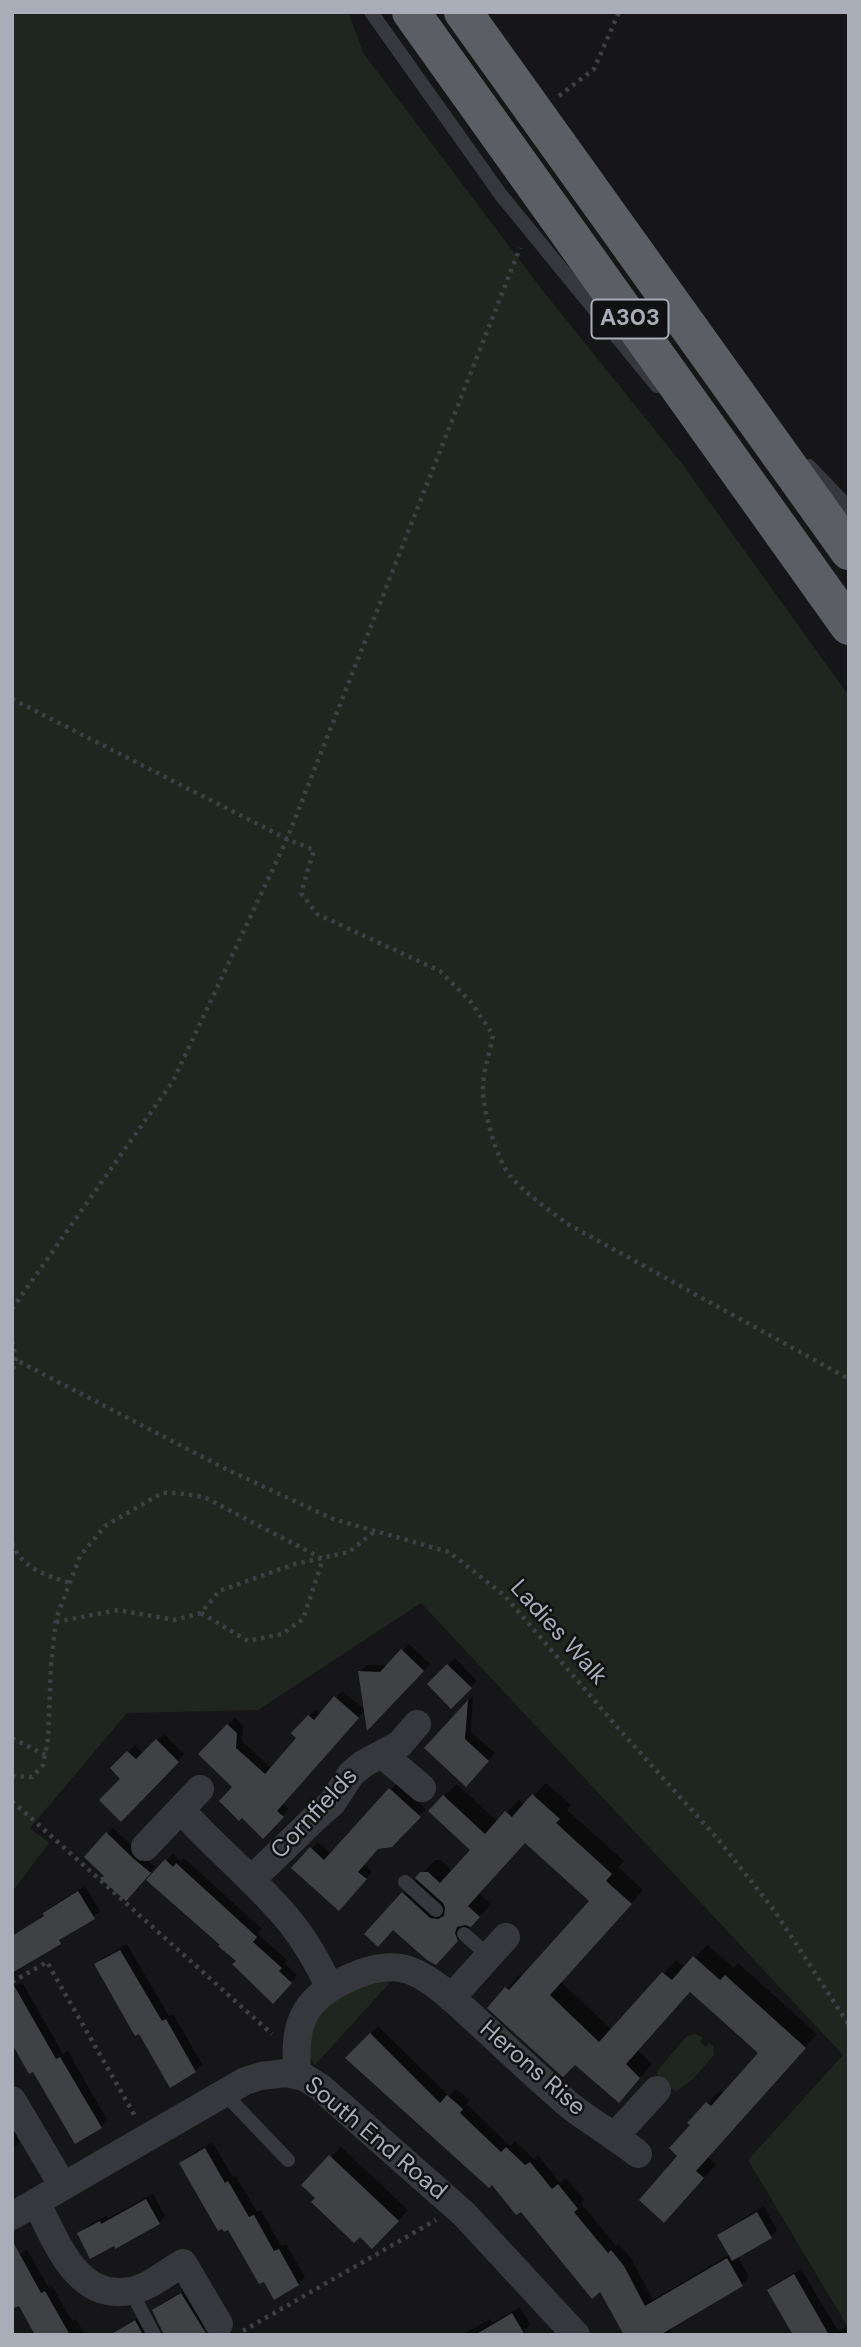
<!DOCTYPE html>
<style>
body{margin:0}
#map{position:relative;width:861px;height:2347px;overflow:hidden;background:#161618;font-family:"DM Sans",sans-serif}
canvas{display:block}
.frame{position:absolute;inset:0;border:14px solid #a8adb8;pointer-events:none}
</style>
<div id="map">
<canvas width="861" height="2347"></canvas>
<div class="frame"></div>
</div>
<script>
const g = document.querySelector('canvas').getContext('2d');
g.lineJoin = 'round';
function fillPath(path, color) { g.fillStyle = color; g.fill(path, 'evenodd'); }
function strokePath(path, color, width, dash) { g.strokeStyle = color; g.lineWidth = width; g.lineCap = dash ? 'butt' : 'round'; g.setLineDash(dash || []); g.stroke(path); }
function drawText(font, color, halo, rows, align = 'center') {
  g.font = font + ' "DM Sans",sans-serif'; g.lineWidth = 5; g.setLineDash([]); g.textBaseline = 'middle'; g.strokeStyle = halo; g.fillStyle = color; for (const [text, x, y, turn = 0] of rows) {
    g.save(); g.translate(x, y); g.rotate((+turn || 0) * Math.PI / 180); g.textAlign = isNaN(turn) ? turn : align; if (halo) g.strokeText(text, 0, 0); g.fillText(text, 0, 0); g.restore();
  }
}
fillPath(new Path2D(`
 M12 12H348L364 54 543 291 683 465 849 696V2329L748 2160 843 2055 421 1603 258 1710 127 1713 30 1828 49 1843 12 1892Z
 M395 1977 315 2065C296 2038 327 2001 351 1988 363 1981 382 1980 395 1977Z
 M695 2034 703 2037 700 2042 706 2047 709 2043 713 2046 714 2055 694 2078 677 2091C667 2088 657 2081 657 2071L687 2036Z`), '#1e261f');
fillPath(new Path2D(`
 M409 1644 430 1664 368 1727 360 1672 367 1665 388 1666Z
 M455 1658 477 1681 451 1706 429 1684Z
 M342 1691 365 1710 282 1803 289 1809 263 1837 235 1787 200 1754 235 1718 243 1726 242 1741 272 1769 299 1738 293 1733 316 1709 321 1714Z
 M473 1696 471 1732 495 1753 473 1779 426 1748Z
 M164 1734 184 1754 121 1819 123 1779 112 1768 135 1745 143 1754Z
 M397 1783 426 1809 391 1846 378 1848 364 1864 372 1872 345 1902 293 1868 318 1842 332 1855Z
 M546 1783 571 1805 567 1810 624 1861 618 1867 643 1890 561 1982 612 2030 676 1960 685 1968 707 1945 734 1968 738 1963 817 2034 707 2157 716 2164 677 2208 680 2156 692 2125 690 2123 720 2090 724 2094 761 2053 691 1991 638 2050 652 2064 631 2088 575 2063 490 2008 519 1975 522 1978 591 1900 525 1841 479 1893 491 1904 449 1950 403 1894 435 1860H441L453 1872 473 1850 444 1796 457 1784 498 1822 519 1800 525 1805Z
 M113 1828 155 1867 126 1898 86 1857Z
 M173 1854 180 1861 184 1858 262 1929 258 1934 287 1960 284 1963 297 1975 273 2002 238 1961 166 1861Z
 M85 1886 100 1911 27 1964 22 1957 20 1958 24 1967 12 1974V1937L46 1915 51 1907Z
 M127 1944 169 2016 173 2014 202 2064 195 2071 171 2085 97 1965 103 1958Z
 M22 1982 63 2054 68 2051 107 2120 101 2127 34 2070 12 1988Z
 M378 2026 449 2096 456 2089 470 2100 467 2104 510 2146 515 2141 534 2159 538 2155 560 2183 566 2178 584 2200 581 2203 616 2246 619 2244 631 2258 653 2300 730 2254 719 2235 726 2229 764 2206 777 2230 771 2236 737 2256 749 2277 741 2285 669 2328 673 2335H626L601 2290 521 2209 347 2058Z
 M12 2128 20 2142 12 2150Z
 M212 2142 233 2177 236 2176 257 2212 261 2210 281 2246 286 2244 305 2277 298 2284 229 2227 181 2163 188 2157Z
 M341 2147 408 2210 372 2247 304 2185Z
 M153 2194 165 2216 159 2223 79 2234 86 2227 107 2215 108 2218Z
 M27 2250 49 2288 52 2286 72 2321 76 2319 85 2335H38L12 2258Z
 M801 2269 838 2331 846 2327 849 2335H795L769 2290 776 2284Z
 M189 2288 210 2323 203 2330 154 2311 161 2304Z
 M520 2307 530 2325 524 2330 525 2335H462L490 2319 492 2323Z
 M142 2315 154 2335H119L117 2332 124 2326Z`), '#0007');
fillPath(new Path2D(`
 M401 1649 424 1671 367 1731 358 1671 380 1672Z
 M447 1664 472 1688 451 1709 427 1684Z
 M334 1696 359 1718 277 1811 284 1817 263 1839 242 1818 239 1821 219 1801 232 1787 198 1754 227 1724 237 1733 236 1748 265 1774 296 1738 291 1733 308 1715 314 1720Z
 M468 1700 465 1739 489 1761 466 1787 424 1748Z
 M156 1739 179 1762 121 1822 99 1800 120 1779 110 1768 127 1751 136 1759Z
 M389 1788 421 1817 392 1847 378 1849 358 1872 367 1879 339 1911 291 1868 310 1847 324 1860Z
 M532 1794 560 1819 556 1823 612 1874 606 1881 632 1904 550 1995 599 2042 662 1972 672 1980 693 1956 720 1980 725 1975 806 2048 696 2171 704 2178 664 2223 639 2200 677 2156 669 2148 690 2125 687 2123 706 2102 711 2106 758 2053 690 1992 626 2064 640 2078 619 2103 575 2065 563 2077 556 2071 487 2008 505 1987 509 1990 589 1901 525 1843 468 1906 480 1917 471 1927 465 1925 457 1927 455 1933 458 1941 436 1965 427 1960 393 1930 378 1947 364 1934 402 1892 430 1918 438 1919 444 1916 445 1908 443 1903 415 1878 420 1872H428L440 1883 470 1850 428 1811 443 1795 485 1834 505 1811 512 1817Z
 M106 1832 134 1859 151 1873 126 1901 100 1878 104 1876 84 1857Z
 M165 1859 173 1867 176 1863 257 1937 253 1942 282 1968 279 1971 292 1983 273 2004 232 1964 236 1961 218 1946 220 1945 146 1880Z
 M78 1891 95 1919 59 1940 61 1944 12 1973V1936L44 1916 43 1913Z
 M120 1950 162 2021 166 2019 196 2072 170 2088 139 2034 135 2036 94 1964Z
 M12 1982 56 2059 60 2057 102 2128 75 2144 33 2072 29 2074 12 2044Z
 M370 2033 440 2103 447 2095 463 2109 460 2113 501 2152 506 2147 525 2165 530 2162 552 2189 558 2184 578 2209 574 2212 608 2253 611 2250 624 2266 645 2306 727 2258 743 2286 660 2335H624L600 2292 592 2299 521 2212 516 2215 492 2185 489 2188 345 2058Z
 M205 2148 225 2183 228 2181 249 2217 254 2215 274 2251 279 2249 299 2285 274 2300 264 2282 259 2284 228 2230 224 2232 222 2229 218 2231 179 2163Z
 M329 2155 399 2221 372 2249 360 2237 354 2243 311 2202 315 2198 301 2185Z
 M146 2199 160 2224 115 2249 114 2246 90 2259 77 2233 100 2221 101 2224Z
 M757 2212 772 2238 732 2261 717 2235Z
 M12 2240 41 2293 45 2291 70 2335H35L19 2306 12 2309Z
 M794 2274 829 2335H793L767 2290Z
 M181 2293 205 2332 207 2335H164L152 2310Z
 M512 2313 525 2335H475Z
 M135 2320 143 2335H110Z`), '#404145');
strokePath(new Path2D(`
 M559 96 594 69 619 12
 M12 699 287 839 314 850 301 893 317 914 440 971 471 1002 493 1035C490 1052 483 1071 483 1089 483 1111 497 1161 511 1177 527 1195 547 1208 566 1223L849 1379
 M12 1309 173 1081 287 839 520 248
 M12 1341 16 1360 12 1373
 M12 1358 228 1470 333 1519 449 1552 505 1596 618 1728 716 1837 774 1910 849 2025
 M12 1543C22 1569 46 1575 70 1583
 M201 1613 248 1641 282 1634 303 1619 323 1559
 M56 1622 118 1610 175 1620 201 1613 219 1591 295 1564 349 1552 375 1531
 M12 1738 45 1755
 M12 1776 32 1777 43 1765 48 1739 51 1665 56 1619 80 1556 105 1526 162 1493H176L204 1497 323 1559
 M12 1801 272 2034
 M12 1982 47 1962 135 2116
 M243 2331 436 2220`), '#3d3f44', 4.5, [3.5, 5]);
strokePath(new Path2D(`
 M371 12 501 195 657 386
 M809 466 849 508
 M405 1882 436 1910
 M464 1934 489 1956
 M224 2093 288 2160
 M131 2291 154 2335`), '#37383d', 14);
strokePath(new Path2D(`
 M382 1754 422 1788
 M181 1810C216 1849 258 1882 291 1923 307 1943 319 1965 330 1988
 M145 1847 200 1789
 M251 1880 316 1817 332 1803 351 1774 363 1764 400 1744 417 1724
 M451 1998 506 1937
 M297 2074C295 2033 297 2006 337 1984 359 1972 385 1962 409 1970 435 1980 457 2003 477 2021 507 2049 537 2077 568 2104 590 2122 616 2136 638 2154
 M12 2100 63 2186
 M615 2136 657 2090
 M36 2202C56 2240 76 2301 130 2291 149 2288 167 2272 183 2263L219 2324
 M12 2216 245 2081 261 2076 286 2073 304 2077 320 2087 464 2214 576 2335`), '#37383d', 28);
strokePath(new Path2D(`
 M411 12 849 626
 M463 12 849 551`), '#5b5e65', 38);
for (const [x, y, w] of [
 [630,319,77]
]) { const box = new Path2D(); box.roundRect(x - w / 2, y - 19.5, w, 39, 5); g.fillStyle = '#111113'; g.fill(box); strokePath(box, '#a8adb8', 2); }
drawText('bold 23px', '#a8adb8', null, [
 ["A303",630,319]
]);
drawText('24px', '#a8adb8', '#111113', [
 ["Ladies Walk",558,1633,48],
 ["Cornfields",315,1814,-47],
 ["Herons Rise",532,2069,41],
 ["South End Road",375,2139,40]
]);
</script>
